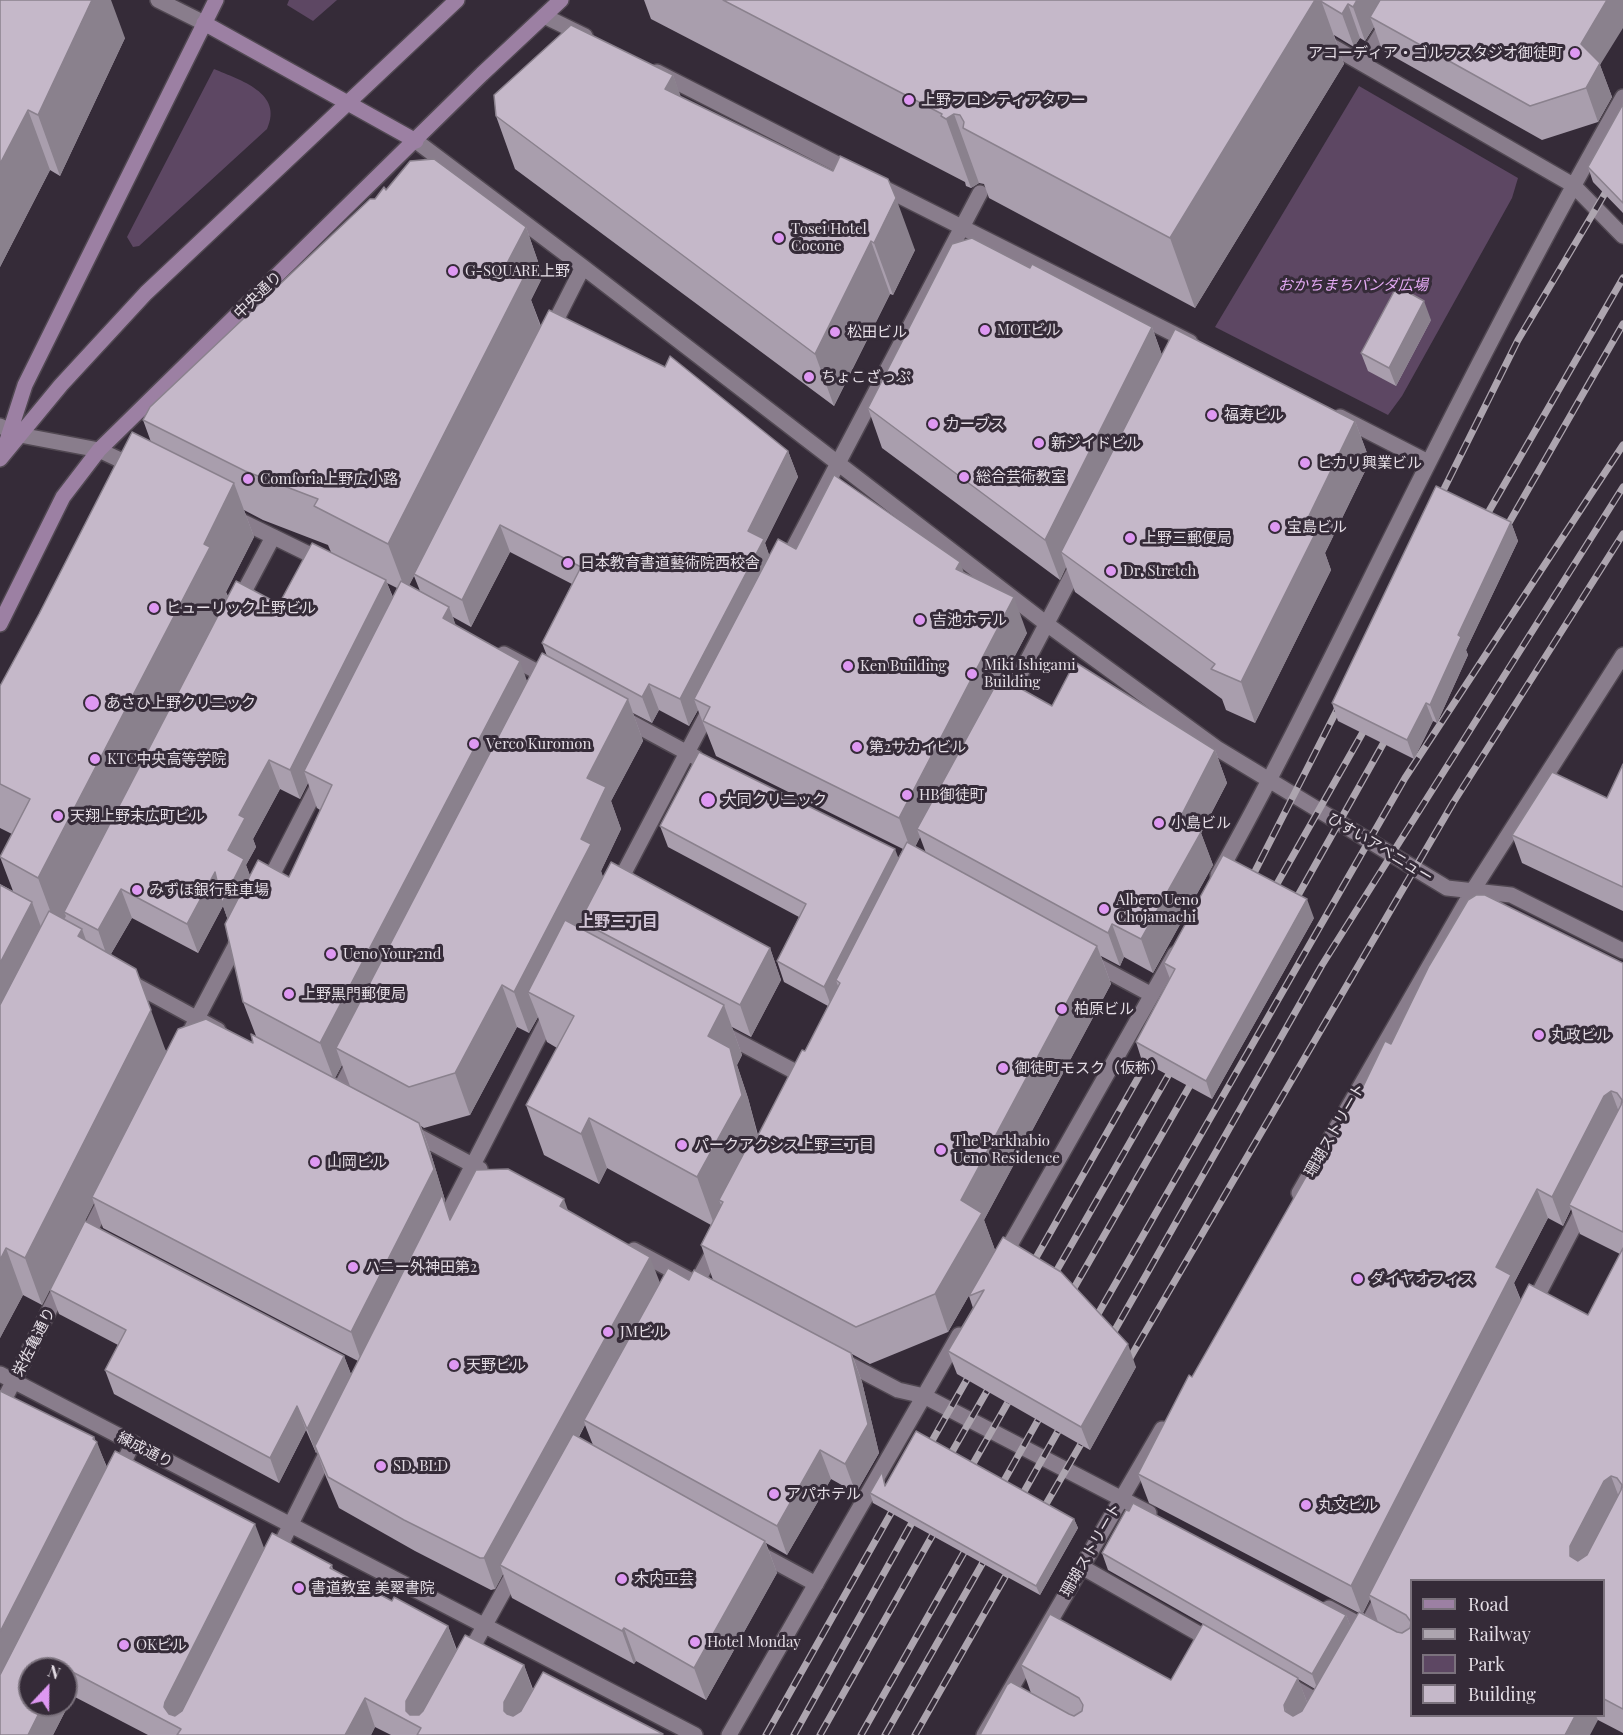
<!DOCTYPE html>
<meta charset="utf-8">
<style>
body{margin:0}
#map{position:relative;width:1623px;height:1735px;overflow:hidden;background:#352b38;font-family:"Playfair Display",serif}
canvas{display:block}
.legend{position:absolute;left:1410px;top:1579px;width:195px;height:138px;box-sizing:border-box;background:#352b38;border:2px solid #7b727d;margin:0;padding:8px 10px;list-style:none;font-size:18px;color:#e4dde5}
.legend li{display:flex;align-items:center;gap:12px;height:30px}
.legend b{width:30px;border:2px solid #7b727d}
.north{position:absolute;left:18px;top:1657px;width:60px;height:60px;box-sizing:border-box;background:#352b38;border:2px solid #7b727d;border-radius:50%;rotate:22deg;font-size:16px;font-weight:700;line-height:24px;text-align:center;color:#e4dde5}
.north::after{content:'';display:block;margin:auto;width:21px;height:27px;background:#de98f2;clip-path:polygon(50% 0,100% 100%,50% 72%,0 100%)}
</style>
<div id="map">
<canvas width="1623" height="1735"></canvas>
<ul class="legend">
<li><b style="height:8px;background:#9c80a3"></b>Road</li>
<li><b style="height:8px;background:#ada5af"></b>Railway</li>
<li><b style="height:16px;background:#5d4763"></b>Park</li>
<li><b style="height:16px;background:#c5b8c9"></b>Building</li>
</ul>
<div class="north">N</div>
</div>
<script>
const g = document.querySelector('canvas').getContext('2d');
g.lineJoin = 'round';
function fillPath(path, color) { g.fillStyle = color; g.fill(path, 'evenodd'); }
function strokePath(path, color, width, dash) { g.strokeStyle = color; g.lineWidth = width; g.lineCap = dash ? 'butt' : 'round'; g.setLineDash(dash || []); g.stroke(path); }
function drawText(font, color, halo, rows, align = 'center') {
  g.font = font + ' "Playfair Display","Noto Sans JP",serif'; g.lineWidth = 6; g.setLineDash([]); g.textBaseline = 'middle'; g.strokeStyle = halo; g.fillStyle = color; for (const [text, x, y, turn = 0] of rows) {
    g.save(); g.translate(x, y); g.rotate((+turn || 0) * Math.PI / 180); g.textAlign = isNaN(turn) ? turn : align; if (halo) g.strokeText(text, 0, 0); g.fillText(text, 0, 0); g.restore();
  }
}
fillPath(new Path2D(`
 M289 0H337L313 21 287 5Z
 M214 69C240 80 284 93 267 129L139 246 133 247 127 237Z
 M1359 86 1518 178 1512 198 1402 396 1388 415 1215 327Z`), '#5d4763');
const lane = new Path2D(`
 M238 603 273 537
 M720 1032 807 1078
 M117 1476 133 1443
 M755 1551 816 1584`);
const street = new Path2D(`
 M158 0 204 23
 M544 16 585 36
 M1323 41 1573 185 1623 236
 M1363 63 1402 0
 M657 72 855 173
 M416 141 583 267 1048 625 1218 749 1447 888 1511 895 1623 951
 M876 184 1190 342
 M550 332 583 267
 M1340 417 1428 462
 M0 426 20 435 99 450 135 467
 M231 516 323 561
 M784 566 980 193
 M504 654 549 678
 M1006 701 1080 560
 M621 717 695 757
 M1218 875C1293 740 1359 600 1429 462 1491 339 1555 217 1623 97
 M266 887 322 778
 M616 888 711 707
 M1089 961 1152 995
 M128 981 218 1030
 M192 1028 241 935
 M338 1093 356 1058
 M409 1131 480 1169
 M1299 1193 1473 890 1623 655
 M440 1229 551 1013
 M84 1242 107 1197
 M634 1250 705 1288
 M1002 1259 1175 954
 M696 1284 716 1247
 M1531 1308 1585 1205
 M841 1360 898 1390 924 1396 1149 1513
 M0 1374 695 1735
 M0 1408 62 1285
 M275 1556 330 1446
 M1082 1567 1215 1643
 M1329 1608 1372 1631
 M1361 1636 1384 1594
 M466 1659 517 1567
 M1286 1683 1322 1704
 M729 1735 959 1335
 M984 1735 1162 1429`);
const secondary = new Path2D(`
 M204 23 416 141
 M4 450 25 385 216 0
 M0 459 61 385 146 293 457 0
 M0 624 63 497 99 450 482 74 561 0`);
strokePath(lane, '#514852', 18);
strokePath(street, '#514852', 18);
strokePath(secondary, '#514852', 18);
strokePath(lane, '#897d8c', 15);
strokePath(street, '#897d8c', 15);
strokePath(secondary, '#9c80a3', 15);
const rail = new Path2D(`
 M1436 505 1518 340 1623 163
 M1481 525 1623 278
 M1502 535 1623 324
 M1247 887 1342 700
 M1269 898 1371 718
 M1291 908 1392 728
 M1029 1270 1155 1048
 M1049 1284 1177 1060
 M1066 1302 1197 1073
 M1090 1328 1405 778 1623 445
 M1107 1344 1322 965 1623 487
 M1123 1370 1453 803 1623 534
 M924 1455 974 1367
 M944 1466 995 1377
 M966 1476 1015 1390
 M996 1495 1046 1406
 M1016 1506 1066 1417
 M1038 1518 1089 1430
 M766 1735 900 1497
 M794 1735 919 1510
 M820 1735 941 1520
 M861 1735 971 1540
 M885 1735 990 1550
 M915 1735 1013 1563`);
strokePath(rail, '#ada5af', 7);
strokePath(rail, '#352b38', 4.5, [14]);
fillPath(new Path2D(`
 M0 0 125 38 60 176 50 170 0 267Z
 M644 0H1623L1600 65 1612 97 1598 122 1542 140 1382 50 1374 27 1365 41 1360 38 1354 47 1334 35 1344 64 1195 308 989 198 984 184 979 183 971 188 966 186 965 182 651 19Z
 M673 75 680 96 915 250 893 295 890 294 834 406 515 169 496 116Z
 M1623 104V213L1593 182 1588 167Z
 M386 190 526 227 543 276 531 300 541 326 788 451 798 477 765 543 769 555 796 549 964 572 1027 633 1003 678 1052 706 1215 750 1227 783 1201 833 1213 865 1153 973 1124 957 1120 966 1101 956 1111 984 984 1220 995 1250 948 1332 870 1364 852 1354 862 1382 879 1453 856 1493 831 1479 787 1555 766 1543 777 1573 706 1700 636 1661 634 1664 512 1598 503 1574 495 1589 491 1590 415 1551 339 1508 326 1477 317 1452 316 1453 306 1430 279 1483 114 1394 105 1370 118 1345 59 1314 50 1290 344 1356 351 1374 358 1361 103 1228 94 1203 42 1305 23 1295 0 1338V884L13 891 0 857 12 834 0 828V686L151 442 143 420 375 199ZM244 510 263 520 328 545 331 552 279 604 228 596 226 592 254 537ZM510 552 572 584 542 643 547 656 527 681 455 625 453 617 471 627ZM414 576 420 591 409 585ZM387 583 397 588 393 597ZM659 710 689 726 698 710 716 756 903 849 898 858 660 826 668 847 799 917 777 961 784 982 828 1006 805 1051 758 1135 748 1098 737 1065 742 1055 732 1027 751 1037 781 980 770 948 603 878 601 871 621 829 611 801 643 741 633 713 652 723ZM308 783 317 808 320 810 289 877 250 876 246 865 256 847 253 839 280 789 300 799ZM920 837 926 853 915 847ZM223 906 228 920 243 1002 256 1036 253 1043 166 1051 111 954 132 918 198 953ZM538 1017 547 1042 557 1048 526 1105 544 1155 599 1184 607 1168 711 1225 701 1245 713 1280H689L660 1283 568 1210 450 1218 444 1201 445 1200 431 1154 421 1126 424 1128 470 1115 517 1027 529 1033ZM342 1065 350 1086 335 1078ZM585 1425 593 1445 579 1437Z
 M1030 268 1152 327 1162 355 1355 421 1370 461 1325 553 1331 570 1255 723 1226 710 1222 699 1075 592 1066 567 1060 580 882 448 868 408Z
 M1431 320 1396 386 1368 371 1361 353Z
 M1511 522 1518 541 1466 650 1468 655 1437 723 1433 721 1414 759 1338 721 1332 703Z
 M1623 764V911L1522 863 1512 835 1607 798Z
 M1314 918 1212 1099 1142 1061 1136 1042 1170 979 1164 963Z
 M1623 963V1733L1598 1720 980 1735 1031 1693 1021 1665 1171 1680 1203 1624 1108 1570 1102 1553 1346 1615 1351 1627 1359 1613 1149 1503 1138 1474 1192 1377 1312 1178 1359 1095 1391 1044ZM1571 1209 1580 1234 1620 1254 1588 1315 1521 1300 1514 1283 1548 1218 1563 1226ZM1604 1581V1716H1412ZM1370 1599 1378 1622 1363 1613ZM1298 1679 1315 1689 1307 1702Z
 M1003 1237 1136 1367 1090 1450 957 1374 948 1351 973 1308 969 1296Z
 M94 1437 107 1467 264 1549 332 1565 333 1570 392 1601 448 1626 457 1650 524 1665 533 1689 664 1735H391L375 1727 371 1735H148L73 1696 53 1735H0ZM30 1669H66V1705Z
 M886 1484 1074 1519 1078 1528 1040 1595 873 1503 870 1493Z`), '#a99ead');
fillPath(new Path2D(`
 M92 0H111L125 38 60 176 38 115Z
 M1315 0H1321L1344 64 1195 308 1170 238Z
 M1357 0H1391L1370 17 1374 27 1365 41 1353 7Z
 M1607 0H1623V28L1600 65 1612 97 1598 122 1586 88 1581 44Z
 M1348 4 1360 38 1354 47 1342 14Z
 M673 75 692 127 665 89Z
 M28 110 50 170 0 267V164Z
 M954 114 979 183 971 188 946 119Z
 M896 198 915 250 893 295 874 243Z
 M526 227 543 276 531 300 541 328 414 574V576L406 592 388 544 504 269Z
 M871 241 890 294 834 406 815 354Z
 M1424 301 1431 320 1396 386 1389 368Z
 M1152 327 1166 367 1061 552 1066 567 1060 580 1045 540Z
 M1355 421 1370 461 1325 553 1331 570 1255 723 1241 682 1305 524Z
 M788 451 798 477 765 543 773 566 694 699 698 710 689 726 680 699 748 531Z
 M234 483 254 537 226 592 229 601 64 912 66 916 58 932 38 878Z
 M1511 522 1518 541 1466 650 1468 655 1437 723 1430 705 1458 635Z
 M500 525 510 552 471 627 462 600Z
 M960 562 973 597 956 569Z
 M386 580 397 609 304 771 308 783 300 799 290 770Z
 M1014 597 1027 633 923 832 917 829 920 837 912 853 899 818Z
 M449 607 463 644 443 618Z
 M520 661 533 698 336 1048 342 1065 334 1080 320 1043Z
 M649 684 659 710 652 723 642 697Z
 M628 699 643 741 611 801 621 829 601 871 606 885 580 921 583 929 546 1001 528 992 538 1017 529 1033 514 992 581 839 587 778Z
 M1426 703 1433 721 1414 759 1407 740Z
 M1215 750 1227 783 1201 833 1213 865 1153 973 1141 939 1179 820Z
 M269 760 280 789 253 839 256 847 246 865 255 888 232 932 223 906 198 953 187 924 215 872 228 850 239 815Z
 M895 849 903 870 840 983 836 980 840 992 832 1008 824 987Z
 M121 889 132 918 108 959 98 930Z
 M1307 899 1314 918 1212 1099 1206 1081Z
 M32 902 49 949 0 1043V963Z
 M1112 924 1124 957 1120 966 1108 933Z
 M82 929 99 976 78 936Z
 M1097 946 1111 984 984 1220 995 1250 948 1332 935 1294 961 1200Z
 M770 948 781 980 751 1037 740 1005Z
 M136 969 168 1057 92 1197 94 1203 42 1305 25 1258Z
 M502 985 517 1027 470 1115 455 1073Z
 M724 1005 742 1055 737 1065 748 1098 760 1145 723 1202 719 1200 724 1212 715 1227 697 1177 708 1036Z
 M1611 1091 1622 1120 1569 1205 1571 1209 1563 1226 1552 1197 1604 1096Z
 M589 1118 607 1168 599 1184 581 1134Z
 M419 1123 431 1154 445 1200 444 1201 453 1226 362 1363 351 1332Z
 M1537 1189 1548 1218 1514 1283 1522 1304 1369 1595 1370 1599 1362 1615 1351 1586 1496 1267Z
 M564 1199 575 1230 560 1206Z
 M6 1248 23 1295 0 1338V1260Z
 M650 1257 662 1288 584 1420 585 1425 506 1569 500 1565 503 1574 495 1589 484 1558Z
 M1128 1344 1136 1367 1090 1450 1081 1427Z
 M851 1353 862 1382 879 1453 856 1493 845 1464Z
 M344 1356 353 1380 316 1453 307 1429Z
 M297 1406 306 1430 279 1483 270 1458Z
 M94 1437 96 1444 97 1442 108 1471 0 1682V1632Z
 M820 1450 831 1479 787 1555 777 1526Z
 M1611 1476 1622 1505 1580 1575 1570 1556V1546L1604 1481Z
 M1074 1519 1078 1528 1040 1595 1036 1586Z
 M255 1524 266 1553 177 1727 164 1707 165 1702Z
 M765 1541 777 1573 706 1700 694 1668Z
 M1346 1615 1353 1632 1318 1691 1312 1674Z
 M448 1626 458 1655 419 1726 406 1711V1701Z
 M624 1628 636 1661 634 1664 622 1631Z
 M524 1665 534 1694 514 1731 504 1711V1702Z
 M66 1677 73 1696 53 1735H28L43 1705H66Z
 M1298 1678 1309 1708 1294 1735 1284 1705Z
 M365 1698 375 1727 371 1735H345Z
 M1575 1716H1596L1598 1720 1590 1735H1565Z`), '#8a818d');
const building = new Path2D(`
 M0 0H92L38 115 28 110 0 164Z
 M723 0H1315L1170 238 963 128 964 122 960 115 954 114 946 119 941 116 942 114Z
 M1321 0H1357L1353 7 1348 4 1342 14 1322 2Z
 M1380 0H1607L1581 44 1600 63 1586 88 1530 106 1370 17Z
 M571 25 673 75 665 89 833 171 840 156 888 179 896 198 874 243 871 241 815 354 496 116 494 95Z
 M1623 104V203L1588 167Z
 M434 159 526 227 504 269 523 279 388 544 314 506 318 499 245 471 143 420 150 407 370 199H375L384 187 386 190 410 161Z
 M972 238 1030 268 1032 264 1152 327 1045 540 868 408 952 244Z
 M1397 286 1424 301 1389 368 1361 353Z
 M549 310 665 367 670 356 788 451 748 531 764 539 680 699 649 684 642 697 542 643 581 567 500 525 462 600 414 574Z
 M1175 329 1355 421 1305 524 1317 530 1241 682 1211 669 1215 664 1061 552Z
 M132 432 234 483 204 544 210 547 38 878 0 857 30 799 0 784V686L39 614Z
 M834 475 960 562 956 569 1014 597 899 818 703 721 710 707 694 699 778 539 796 549Z
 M1436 486 1511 522 1458 635 1461 637 1430 705 1426 703 1407 740 1332 703Z
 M312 543 386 580 290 770 269 760 239 815 245 818 228 850 244 859 222 903 215 872 187 924 121 889 98 930 64 912 236 581 279 604Z
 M401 581 449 607 443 618 520 661 320 1043 243 1002 225 924 258 860 289 877 332 785 304 771Z
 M542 653 628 699 587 778 606 787 581 839 591 844 514 992 502 985 455 1073 409 1087 336 1048Z
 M1075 662 1215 750 1179 820 1201 832 1141 939 1112 924 1108 933 917 829 1000 677 1052 706Z
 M699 752 895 849 824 987 777 961 806 904 660 826Z
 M1623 764V887L1512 835 1552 772 1607 798Z
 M907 842 1097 946 961 1200 982 1213 935 1294 856 1327 701 1245 723 1202 719 1200 753 1136 755 1141 802 1050 805 1051 840 983 836 980Z
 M1223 855 1307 899 1206 1081 1136 1042 1175 969 1164 963Z
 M611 862 770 948 740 1005 580 921Z
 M0 885 32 902 0 963Z
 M1476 895H1485L1623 963V1232L1569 1205 1621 1105 1622 1100 1617 1093 1611 1091 1604 1096 1552 1197 1537 1189 1496 1267 1511 1275 1351 1586 1138 1474 1189 1375 1192 1377 1307 1175 1312 1178 1355 1093 1359 1095 1385 1041 1391 1044 1429 966 1468 900Z
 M49 911 82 929 78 936 136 969 151 1010 25 1258 6 1248 0 1260V1005Z
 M565 920 724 1005 708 1036 730 1048 742 1095 697 1177 589 1118 581 1134 526 1105 574 1016 528 992Z
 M206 1019 253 1043 251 1034 419 1123 434 1169 351 1332 92 1197 178 1029Z
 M508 1169 564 1199 560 1206 650 1257 484 1558H480L404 1520 328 1477 315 1446 442 1195 450 1220 476 1170Z
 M85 1221 344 1356 307 1429 297 1406 270 1458 105 1370 126 1330 50 1290Z
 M1003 1237 1061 1272 1128 1344 1081 1427 948 1351 984 1290 969 1296Z
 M1623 1248V1709L1604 1699V1581H1412V1716H1575L1565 1735H980L1007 1685 1011 1682 1069 1714 1074 1716 1082 1711 1083 1705 1079 1698 1021 1665 1050 1614 1171 1680 1203 1624 1298 1678 1284 1705 1285 1711 1293 1716 1302 1711 1359 1612 1397 1632 1402 1633 1410 1628 1411 1622 1406 1615 1369 1595 1529 1284 1588 1315ZM1611 1476 1617 1478 1622 1485 1621 1490 1587 1555 1578 1561 1570 1556V1546L1604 1481Z
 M668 1268 689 1280 694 1270 851 1353 868 1424 845 1464 820 1450 777 1526 584 1420Z
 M0 1391 94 1437 93 1439 97 1442 0 1632Z
 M916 1431 1074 1519 1036 1586 870 1493 882 1472 885 1486Z
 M573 1434 765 1541 694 1668 624 1628 622 1631 500 1565Z
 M115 1451 255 1524 165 1702 164 1707 169 1714 175 1716 182 1711 272 1533 332 1565 330 1568 392 1601 394 1597 448 1626 406 1701V1711L410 1715H419L423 1711 465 1635 524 1665 504 1702V1711L507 1714 513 1716 521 1711 543 1672 663 1734 417 1735 421 1728 365 1698 345 1735H177L181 1729 63 1667 62 1669H30V1705H43L28 1735H0V1675Z
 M1133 1503 1346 1615 1312 1674 1102 1553 1126 1510 1129 1511Z`);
fillPath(building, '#c5b8c9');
strokePath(building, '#8a818d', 1.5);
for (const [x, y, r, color] of [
 [1575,53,6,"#de98f2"],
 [909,100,6,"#de98f2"],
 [779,238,6,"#de98f2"],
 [453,271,6,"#de98f2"],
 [985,330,6,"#de98f2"],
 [835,332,6,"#de98f2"],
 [809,377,6,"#de98f2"],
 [1212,415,6,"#de98f2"],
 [933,424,6,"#de98f2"],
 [1039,443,6,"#de98f2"],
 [1305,463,6,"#de98f2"],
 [964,477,6,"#de98f2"],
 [248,479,6,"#de98f2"],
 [1275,527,6,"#de98f2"],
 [1130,538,6,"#de98f2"],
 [568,563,6,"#de98f2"],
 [1111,571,6,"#de98f2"],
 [154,608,6,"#de98f2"],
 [920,620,6,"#de98f2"],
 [848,666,6,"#de98f2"],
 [972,674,6,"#de98f2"],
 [92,703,8,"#de98f2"],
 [474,744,6,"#de98f2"],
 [857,747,6,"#de98f2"],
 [95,759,6,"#de98f2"],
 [907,795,6,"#de98f2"],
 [708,800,8,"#de98f2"],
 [58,816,6,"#de98f2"],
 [1159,823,6,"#de98f2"],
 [137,890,6,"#de98f2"],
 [1104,909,6,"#de98f2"],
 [331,954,6,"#de98f2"],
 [289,994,6,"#de98f2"],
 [1062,1009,6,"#de98f2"],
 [1539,1035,6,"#de98f2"],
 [1003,1068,6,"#de98f2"],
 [682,1145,6,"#de98f2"],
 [941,1150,6,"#de98f2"],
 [315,1162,6,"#de98f2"],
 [353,1267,6,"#de98f2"],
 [1358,1279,6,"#de98f2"],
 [608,1332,6,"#de98f2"],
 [454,1365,6,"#de98f2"],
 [381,1466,6,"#de98f2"],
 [774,1494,6,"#de98f2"],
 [1306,1505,6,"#de98f2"],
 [622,1579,6,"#de98f2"],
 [299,1588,6,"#de98f2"],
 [695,1642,6,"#de98f2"],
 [124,1645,6,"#de98f2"]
]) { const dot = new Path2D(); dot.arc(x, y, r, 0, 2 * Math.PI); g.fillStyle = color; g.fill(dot); strokePath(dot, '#352b38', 2); }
drawText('15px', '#e4dde5', '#352b38', [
 ["アコーディア・ゴルフスタジオ御徒町",1563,53,"right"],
 ["上野フロンティアタワー",921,100],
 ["Tosei Hotel",791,229],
 ["Cocone",791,246],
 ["G-SQUARE上野",465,271],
 ["MOTビル",997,330],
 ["松田ビル",847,332],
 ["ちょこざっぷ",821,377],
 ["福寿ビル",1224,415],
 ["カーブス",945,424],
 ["新ジイドビル",1051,443],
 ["ヒカリ興業ビル",1317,463],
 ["総合芸術教室",976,477],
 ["Comforia上野広小路",260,479],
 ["宝島ビル",1287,527],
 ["上野三郵便局",1142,538],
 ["日本教育書道藝術院西校舎",580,563],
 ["Dr. Stretch",1123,571],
 ["ヒューリック上野ビル",166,608],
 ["吉池ホテル",932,620],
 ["Miki Ishigami",984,665],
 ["Building",984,682],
 ["Ken Building",860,666],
 ["あさひ上野クリニック",106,703],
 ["Verco Kuromon",486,744],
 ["第2サカイビル",869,747],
 ["KTC中央高等学院",107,759],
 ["HB御徒町",919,795],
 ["大同クリニック",722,800],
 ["天翔上野末広町ビル",70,816],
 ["小島ビル",1171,823],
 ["みずほ銀行駐車場",149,890],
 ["Albero Ueno",1116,900],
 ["Chojamachi",1116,917],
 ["Ueno Your 2nd",343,954],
 ["上野黒門郵便局",301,994],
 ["柏原ビル",1074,1009],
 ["丸政ビル",1551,1035],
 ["御徒町モスク（仮称）",1015,1068],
 ["The Parkhabio",953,1141],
 ["Ueno Residence",953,1158],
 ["パークアクシス上野三丁目",694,1145],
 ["山岡ビル",327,1162],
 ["ハニー外神田第2",365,1267],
 ["ダイヤオフィス",1370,1279],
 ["JMビル",620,1332],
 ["天野ビル",466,1365],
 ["SD. BLD",393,1466],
 ["アパホテル",786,1494],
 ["丸文ビル",1318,1505],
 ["木内工芸",634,1579],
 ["書道教室 美翠書院",311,1588],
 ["Hotel Monday",707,1642],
 ["OKビル",136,1645]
], 'left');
drawText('italic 15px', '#e4aaf4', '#352b38', [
 ["おかちまちパンダ広場",1353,285]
]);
drawText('15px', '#e4dde5', '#352b38', [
 ["中央通り",258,295,-44],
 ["ひすいアベニュー",1380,848,31],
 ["珊瑚ストリート",1335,1130,-60],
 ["栄佐亀通り",34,1342,-63],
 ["練成通り",145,1450,27],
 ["珊瑚ストリート",1091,1550,-60]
]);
drawText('bold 16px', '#d1c4d5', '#352b38', [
 ["上野三丁目",618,922]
]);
</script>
